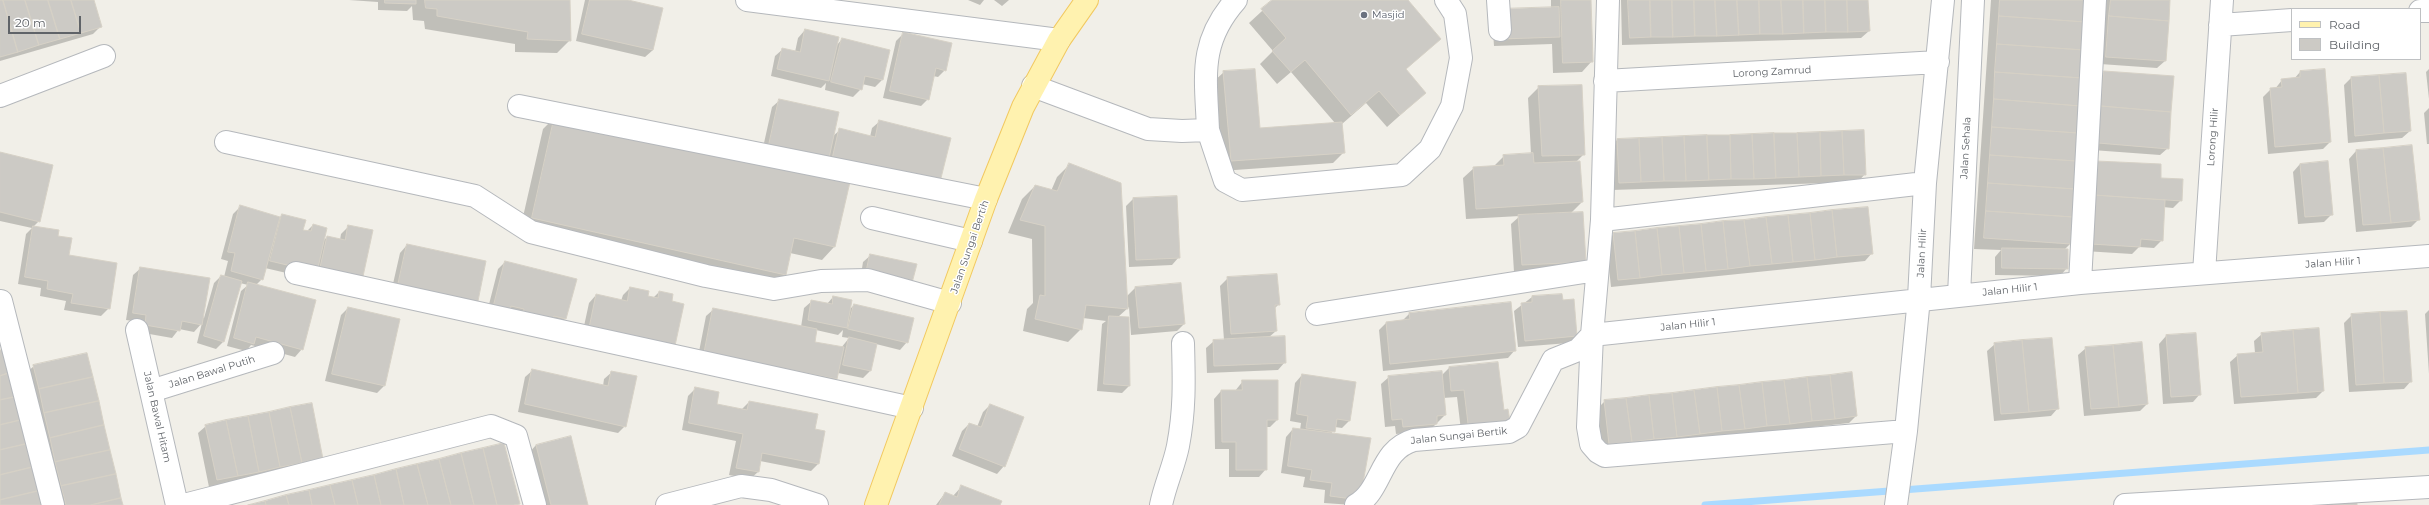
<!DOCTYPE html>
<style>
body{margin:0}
#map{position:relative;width:2429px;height:505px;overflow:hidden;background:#f1efe8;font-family:Montserrat,sans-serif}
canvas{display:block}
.legend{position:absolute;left:2291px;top:8px;width:130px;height:52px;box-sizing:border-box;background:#fff;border:1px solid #bfc1c3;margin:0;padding:5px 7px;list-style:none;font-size:12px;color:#5f6368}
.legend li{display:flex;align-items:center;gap:8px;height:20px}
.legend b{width:20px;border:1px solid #bfc1c3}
.scale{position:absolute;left:8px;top:16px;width:73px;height:18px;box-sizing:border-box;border:2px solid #5f6368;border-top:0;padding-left:5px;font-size:12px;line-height:14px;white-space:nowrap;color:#5f6368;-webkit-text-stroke:3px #fff;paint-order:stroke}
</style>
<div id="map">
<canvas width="2429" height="505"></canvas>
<ul class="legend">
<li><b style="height:5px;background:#fff2af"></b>Road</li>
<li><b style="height:11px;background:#cccac5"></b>Building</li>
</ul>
<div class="scale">20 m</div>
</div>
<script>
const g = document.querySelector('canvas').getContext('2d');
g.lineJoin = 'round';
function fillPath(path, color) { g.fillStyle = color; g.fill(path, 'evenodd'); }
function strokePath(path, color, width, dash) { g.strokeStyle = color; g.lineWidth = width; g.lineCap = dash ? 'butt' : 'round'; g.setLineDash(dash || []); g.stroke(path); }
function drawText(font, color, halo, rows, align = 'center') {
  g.font = font + ' Montserrat,sans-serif'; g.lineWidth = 3; g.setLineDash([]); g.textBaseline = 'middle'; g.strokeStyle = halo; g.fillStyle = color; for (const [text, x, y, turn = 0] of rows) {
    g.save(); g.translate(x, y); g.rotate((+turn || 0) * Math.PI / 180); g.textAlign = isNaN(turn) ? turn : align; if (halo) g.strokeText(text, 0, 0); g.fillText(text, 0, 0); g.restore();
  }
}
fillPath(new Path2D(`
 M0 0H93L101 26 93 34 0 61Z
 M349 0H569L570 40 557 53 515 52V44L425 29 424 21 413 20 412 6 407 11 378 10V2Z
 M585 0H624L662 9 653 50 645 57 576 41Z
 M968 0H984L980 5Z
 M994 0H1009L1002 6Z
 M1274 0H1407L1440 39 1405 70 1425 93 1387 127 1366 103 1342 124 1344 152 1333 163 1221 171 1213 82 1224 72 1259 129 1335 123 1291 72 1277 84 1260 64 1273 51 1249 23Z
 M1551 0H1590L1592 61 1582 72 1553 73 1552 44 1494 46 1492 18 1551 8Z
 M1621 0H1867L1869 31 1861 38 1622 45Z
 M1991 0H2086L2070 244 2064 250 2067 268 2060 276 1995 275V257L2001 250 1974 249Z
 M2104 0H2169L2165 61 2157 68 2100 64Z
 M805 30 837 45 842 39 882 80 875 87 862 84 861 89 853 97 825 90 826 83 821 88 771 76 775 56 783 49 795 52 798 38Z
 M904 33 945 70 938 77 933 76 928 99 921 106 883 98 896 41Z
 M2429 69V99L2426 72Z
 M2104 72 2168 148 2160 155 2092 150 2097 79Z
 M2300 72 2330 142 2323 149 2268 154 2263 97 2271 89H2275L2282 80 2294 79Z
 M2351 78 2410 131 2402 138 2348 143 2344 85Z
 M1539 87 1584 154 1576 162 1582 202 1570 214 1585 262 1514 272 1511 224 1520 216 1466 219 1463 178 1474 168 1493 167 1504 156 1531 154 1528 98Z
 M780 100 833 136 840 130 870 137 872 128 880 121 938 186 762 152 772 107Z
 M2429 108V144H2427L2424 113Z
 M556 116 849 183 834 247 822 260 790 253 785 275 772 288 520 230 543 129Z
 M1617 140 1865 174 1858 182 1612 190 1610 147Z
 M2411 146 2418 220 2411 227 2356 232 2349 159 2356 151Z
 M0 153 39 221 33 227 68 256 109 308 101 316 64 310 66 301 40 296 41 288 18 284 26 234 32 228 0 221Z
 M1070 164 1126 297 1135 288 1180 284 1184 324 1177 331 1131 335 1129 307 1118 317 1129 386 1122 393 1097 391 1102 324 1106 321 1083 318 1081 329 1068 342 1023 331 1027 309 1033 303 1032 239 1008 233 1022 199 1035 186 1051 191 1057 177Z
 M2300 164 2332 214 2324 222 2298 224 2293 172Z
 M2089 169 2160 179 2181 200 2173 208 2163 207 2162 240 2154 248 2139 247 2132 254 2084 251Z
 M1133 199 1179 257 1172 265 1129 267 1126 206Z
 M240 207 279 218 282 215 302 230 307 231 313 225 322 242 327 237 340 240 341 234 349 226 371 231 308 278 265 268 262 279 256 285 302 349 295 357 251 345 246 351 227 346 241 291 248 285 240 283 224 341 216 349 197 343 202 323 194 332 179 329 172 338 138 332 140 322 126 320 133 275 141 268 204 318 214 283 221 276 224 277 228 261 221 259 233 214Z
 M1614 234 1872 253 1865 261 1611 287 1606 241Z
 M407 245 485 261 390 297 400 253Z
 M871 255 915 264 860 281 863 262Z
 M505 262 565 319 558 326 485 320 498 269Z
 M1228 278 1279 304 1274 309 1276 331 1268 338 1285 362 1278 370 1207 373 1206 348 1214 341 1224 340 1220 286Z
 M630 288 653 298 659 292 672 295 581 340 589 303 596 295 621 301 623 295Z
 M833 297 849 310 854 305 907 342 900 350 876 344 870 371 863 378 838 373 836 378 829 386 731 379 695 372 706 316 714 309 801 327 804 308 812 301 827 304ZM816 330 838 335 843 330 842 337 849 338 841 348 813 342Z
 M1532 297 1562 301 1576 336 1569 343 1518 347 1514 311Z
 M348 308 384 386 377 393 325 381 341 315Z
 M2429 310V374L2425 314Z
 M1409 314 1515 350 1508 358 1383 371 1379 330 1386 323 1402 321Z
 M2352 315 2411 381 2404 389 2349 392 2344 323Z
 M2195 334 2200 394 2193 402 2163 404 2159 344 2166 336Z
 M2262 334 2323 391 2316 398 2234 404 2230 362 2238 355 2255 353 2254 341Z
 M1995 344 2058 408 2051 416 1994 421 1987 351Z
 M2086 348 2147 404 2140 411 2084 416 2078 355Z
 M1497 363 1462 439 1457 397 1443 398 1445 415 1429 431 1396 434 1395 426 1385 427 1381 384 1389 377 1441 376 1449 368Z
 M34 366 122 505H57L26 373Z
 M533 370 603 386 604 379 612 372 625 426 618 433 518 412 525 377Z
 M1302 375 1350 420 1342 428 1335 427 1331 434 1353 505 1324 503 1325 490 1303 487 1305 477 1281 473 1286 437 1293 429 1300 430 1301 423 1290 421 1295 383Z
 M1243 381 1277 420 1270 427H1266V469L1259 477H1229V449H1215L1214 399 1221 391H1235Z
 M696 388 716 405 741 410 749 402 813 430 818 464 811 471 760 461 758 472 750 479 729 475 736 441 682 430 688 396Z
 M1605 401 1856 416 1849 423 1602 451 1597 409Z
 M990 405 1004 466 997 474 952 456 962 431 969 424 977 427 983 412Z
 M206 426 322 458 315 466 209 487 198 433Z
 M536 445 587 505H542L529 453Z
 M962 486 999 505H936L945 493 953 496Z
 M2356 500V505H2285Z`), '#0003');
strokePath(new Path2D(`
 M1705 505 2429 450`), '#aadaff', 7);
const building = new Path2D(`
 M0 0H3L18 52 0 57Z
 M3 0H25L39 45 18 52Z
 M25 0H48L60 39 39 45Z
 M48 0H71L81 33 60 39Z
 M71 0H94L102 27 81 33Z
 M385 0H416V4L385 3Z
 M425 0H570L571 41 527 39 528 32 437 16V9L426 8Z
 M590 0H628L663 8 653 50 582 34Z
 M1272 0H1408L1441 39 1406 69 1426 93 1400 115 1379 91 1351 115 1305 60 1291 72 1272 51 1286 38 1261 9Z
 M1561 0H1591L1593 62 1563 63Z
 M1628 0H1650L1651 37 1630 38Z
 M1650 0H1672L1673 37H1651Z
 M1672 0H1694L1695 36 1673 37Z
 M1694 0H1715L1717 36H1695Z
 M1715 0H1737L1739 35 1717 36Z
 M1737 0H1759L1760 34 1739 35Z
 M1759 0H1781L1783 34H1760Z
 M1781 0H1803L1804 33 1783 34Z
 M1803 0H1825L1826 32 1804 33Z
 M1825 0H1847L1848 32H1826Z
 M1847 0H1868L1870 31 1848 32Z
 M2000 0H2087L2086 22 1999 16Z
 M2111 0H2170L2169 21 2109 16Z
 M1559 7 1560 37 1501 39 1499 9Z
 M1999 16 2086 22 2084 50 1997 44Z
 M2109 16 2169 21 2166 61 2106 57Z
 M805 29 839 37 829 81 777 69 782 48 800 52Z
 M903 32 952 43 946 71 936 68 929 100 890 91Z
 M842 38 890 50 883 80 865 76 862 90 831 82Z
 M1997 44 2084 50 2082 78 1995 72Z
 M1255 69 1260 128 1342 122 1345 153 1231 161 1223 71Z
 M2325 69 2331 142 2275 147 2270 88 2282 87 2281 79 2300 77V71Z
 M2104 71 2174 76 2171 112 2101 106Z
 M1995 72 2082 78 2080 106 1994 99Z
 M2406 73 2411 131 2384 133 2379 75Z
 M2379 75 2384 133 2355 136 2351 77Z
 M1582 85 1585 155 1542 156 1538 86Z
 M779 99 839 112 829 158 769 145Z
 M1994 99 2080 106 2078 133 1992 127Z
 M2101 106 2171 112 2169 149 2098 143Z
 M555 115 850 182 835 247 794 238 786 275 532 218Z
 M879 120 951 138 939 186 832 159 839 128 875 137Z
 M1992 127 2078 133 2076 161 1990 155Z
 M1864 130 1866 175H1844L1842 131Z
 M1842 131 1844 175 1821 176 1820 132Z
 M1820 132 1821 176 1799 177 1797 133Z
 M1774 133H1797L1799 177 1776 178Z
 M1774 133 1776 178 1754 179 1752 134Z
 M1752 134 1754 179H1731L1730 135Z
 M1707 135H1730L1731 179 1709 180Z
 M1707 135 1709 180 1686 181 1684 136Z
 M1684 136 1686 181H1664L1662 137Z
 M1662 137 1664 181 1641 182 1639 138Z
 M1639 138 1641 182 1619 183 1617 139Z
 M2412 145 2420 220 2391 223 2383 148Z
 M2383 148 2391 223 2363 225 2356 150Z
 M0 152 53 165 40 222 0 212Z
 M1533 153 1534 163 1580 161 1583 202 1476 209 1473 167 1504 165 1503 155Z
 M1990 155 2076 161 2075 189 1988 183Z
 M2096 161 2161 164V178L2183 179 2182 201 2094 195Z
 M2328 161 2333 215 2305 217 2300 164Z
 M1069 163 1121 183 1128 309 1086 305 1082 330 1035 319 1040 295 1045 296V226L1020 220 1035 185 1057 191Z
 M1988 183 2075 189 2073 217 1986 211Z
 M2094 195 2165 200 2163 241 2141 239 2140 247 2091 244Z
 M1177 196 1180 258 1136 260 1133 198Z
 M240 205 280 217 263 280 231 271 235 253 228 252Z
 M1868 207 1873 254 1837 257 1832 210Z
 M1832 210 1837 257 1815 260 1810 213Z
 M1986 211 2073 217 2071 244 1984 238Z
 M1583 212 1586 262 1522 265 1518 215Z
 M1810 213 1815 260 1793 262 1788 215Z
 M282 214 306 220 303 230 311 231 313 224 327 228 317 272 270 261Z
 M1788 215 1793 262 1772 264 1766 217Z
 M1766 217 1772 264 1750 266 1744 220Z
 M1744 220 1750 266 1728 269 1723 221Z
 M1723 221 1728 269 1706 271 1701 224Z
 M1701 224 1706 271 1684 273 1679 226Z
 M348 225 373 230 362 281 319 272 327 236 345 240Z
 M33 226 59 230 58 236 72 238 69 255 117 263 110 309 71 303 73 294 47 289 48 281 25 277Z
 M1679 226 1684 273 1662 275 1657 228Z
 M1657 228 1662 275 1640 278 1635 231Z
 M1635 231 1640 278 1618 280 1613 233Z
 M407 244 486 261 477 306 397 290Z
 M2002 248 2068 249V269L2002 268Z
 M870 254 917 264 912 283 866 274Z
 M505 261 577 279 566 319 554 316 551 327 522 320 524 309 511 306 509 317 492 313Z
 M140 267 210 278 202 325 182 321 180 331 145 325 146 315 133 313Z
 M1277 274 1280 305H1275L1277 331 1231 334 1227 277Z
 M221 275 242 281 224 342 204 336Z
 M248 282 316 300 303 350 256 337 254 344 234 338Z
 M1181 283 1185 324 1139 328 1135 287Z
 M630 287 649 291 648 296 658 298 659 291 673 294 672 301 684 304 673 355 588 333 596 294 627 301Z
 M1562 294 1563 300 1574 299 1577 336 1525 341 1521 303 1532 302V296Z
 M833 296 852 300 847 328 808 320 811 300 832 304Z
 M1511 302 1516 351 1390 364 1386 322 1410 319 1409 313Z
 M854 304 914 318 908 343 848 329Z
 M348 307 400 319 385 386 332 374Z
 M713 308 817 329 815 342 844 347 837 379 742 360 702 365Z
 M2407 311 2412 382 2384 383 2380 312Z
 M2380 312 2384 383 2356 385 2351 314Z
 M1109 316 1129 317 1130 386 1104 384Z
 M2319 328 2324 391 2298 393 2293 330Z
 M2293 330 2298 393 2241 397 2237 354 2263 352 2261 333Z
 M2196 333 2201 395 2171 397 2166 335Z
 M1285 336 1286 363 1214 366 1213 340Z
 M849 337 877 344 871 371 843 365Z
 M2052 338 2059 409 2029 412 2022 340Z
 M2022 340 2029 412 2001 414 1994 343Z
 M2142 342 2148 404 2119 407 2113 345Z
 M2113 345 2119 407 2091 409 2085 347Z
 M0 350H3L9 373 0 376Z
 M87 353 93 377 39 389 33 365Z
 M1498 362 1504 410 1508 409 1511 428 1469 432 1464 390 1451 391 1449 367Z
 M532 369 608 386 611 371 637 376 626 427 525 404Z
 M1442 371 1446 415 1437 416V424L1403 427 1402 419 1392 420 1388 376Z
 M1852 372 1857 416 1835 419 1830 375Z
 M9 373 15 397 0 400V376Z
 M1302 374 1356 382 1350 421 1337 419 1335 432 1306 428 1308 416 1297 414Z
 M1830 375 1835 419 1812 421 1807 377Z
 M93 377 99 401 44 413 39 389Z
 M1807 377 1812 421 1790 424 1784 380Z
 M1242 380H1278V420H1267V470H1236V442H1222L1221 390H1242Z
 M1784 380 1790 424 1767 426 1762 382Z
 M1762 382 1767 426 1745 429 1739 385Z
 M1739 385 1745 429 1722 431 1717 387Z
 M695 387 719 392 717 404 747 410 749 401 818 414 815 429 825 431 819 464 762 453 759 472 736 468 743 434 689 423Z
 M1717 387 1722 431 1700 434 1694 390Z
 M1694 390 1700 434 1677 437 1672 393Z
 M1672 393 1677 437 1654 439 1649 395Z
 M1649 395 1654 439 1632 442 1626 398Z
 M15 397 21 420 0 425V400Z
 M1626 398 1632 442 1609 444 1604 400Z
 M99 401 104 425 50 438 44 413Z
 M312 403 323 459 302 463 290 407Z
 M990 404 1024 417 1005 467 959 449 969 423 981 427Z
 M290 407 302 463 280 467 269 412Z
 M269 412 280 467 259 472 248 416Z
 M248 416 259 472 238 476 226 420Z
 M21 420 26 444 0 450V425Z
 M226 420 238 476 217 480 205 425Z
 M104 425 110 450 55 462 50 438Z
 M1293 428 1371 438 1360 500 1330 496 1332 483 1310 480 1312 470 1288 466Z
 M571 436 588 505H551L536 445Z
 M504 443 520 504 514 505H497L483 448Z
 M26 444 33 467 0 475V450Z
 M483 448 497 505H474L461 453Z
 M110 450 116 474 61 486 55 462Z
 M461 453 474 505H451L439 459Z
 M439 459 451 505H428L417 464Z
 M417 464 428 505H404L396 469Z
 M33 467 38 491 0 500V475Z
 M396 469 404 505H381L374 475Z
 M116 474 121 498 91 505H66L61 486Z
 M374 475 381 505H358L352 480Z
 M352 480 358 505H335L330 485Z
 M330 485 335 505H312L309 490Z
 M961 485 1002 501 1000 505H939L945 492 957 497Z
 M309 490 312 505H289L286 495Z
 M38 491 42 505H0V500Z
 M286 495 289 505H266L265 501Z
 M121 498 123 505H91Z
 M2357 499V505H2333L2334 501Z
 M265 501 266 505H248Z`);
fillPath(building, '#cccac5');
strokePath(building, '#d6d1c6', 1);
const minor = new Path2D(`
 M747 0 1059 40
 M1498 0 1500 30
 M1608 0 1602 220 1592 335 1588 427 1591 444 1598 452 1605 456 1906 431
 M2420 11H2429
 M2220 25 2292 20
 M1605 81 1938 62
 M1033 86 1148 129 1182 131 1208 130 1225 181 1242 190 1402 175 1430 149 1452 106 1461 58 1455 14 1446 0
 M0 96 104 56
 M519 106 986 199
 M1208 130C1206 77 1198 43 1236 0
 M226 142 475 196 531 232 706 276 774 289 821 281 868 280 950 303
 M872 218 971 241
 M1602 220 1925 183
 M296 273 912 408
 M2204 273 2222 0
 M2080 283 2095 0
 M1959 295 1973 0
 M1 301 53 505
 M1317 314 1597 270
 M137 330 177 505
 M1592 335 2080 283 2429 256
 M151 391 273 353
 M184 505 491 426 516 436 535 505
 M667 505 741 486 771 490 817 505
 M1161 505C1165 485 1174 466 1178 446 1185 409 1184 380 1183 343
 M1356 505C1383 490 1379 450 1414 440L1509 432 1518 427 1553 360 1578 350 1592 335
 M1896 505 1906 431 1919 298 1925 183 1943 0
 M2125 505 2429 487`);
const major = new Path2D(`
 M876 505 986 199 1023 107 1059 40 1087 0`);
strokePath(minor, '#b5b8bc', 24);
strokePath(major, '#f2c960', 24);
strokePath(minor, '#fff', 22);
strokePath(major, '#fff2af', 22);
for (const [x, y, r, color] of [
 [1364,15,4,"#6b7280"]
]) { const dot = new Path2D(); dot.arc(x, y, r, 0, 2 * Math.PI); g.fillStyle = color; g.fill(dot); strokePath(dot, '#fff', 1.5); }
drawText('10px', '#5b616d', '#fff', [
 ["Masjid",1372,15]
], 'left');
drawText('10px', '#5f6368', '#fff', [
 ["Lorong Zamrud",1772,72,-3],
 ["Lorong Hilir",2213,137,-86],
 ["Jalan Sehala",1966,148,-87],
 ["Jalan Sungai Bertih",970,247,-71],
 ["Jalan Hilir",1922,253,-87],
 ["Jalan Hilir 1",2333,263,-4],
 ["Jalan Hilir 1",2010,290,-6],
 ["Jalan Hilir 1",1688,325,-6],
 ["Jalan Bawal Putih",212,372,-17],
 ["Jalan Bawal Hitam",157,417,77],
 ["Jalan Sungai Bertik",1459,436,-6]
]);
</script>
